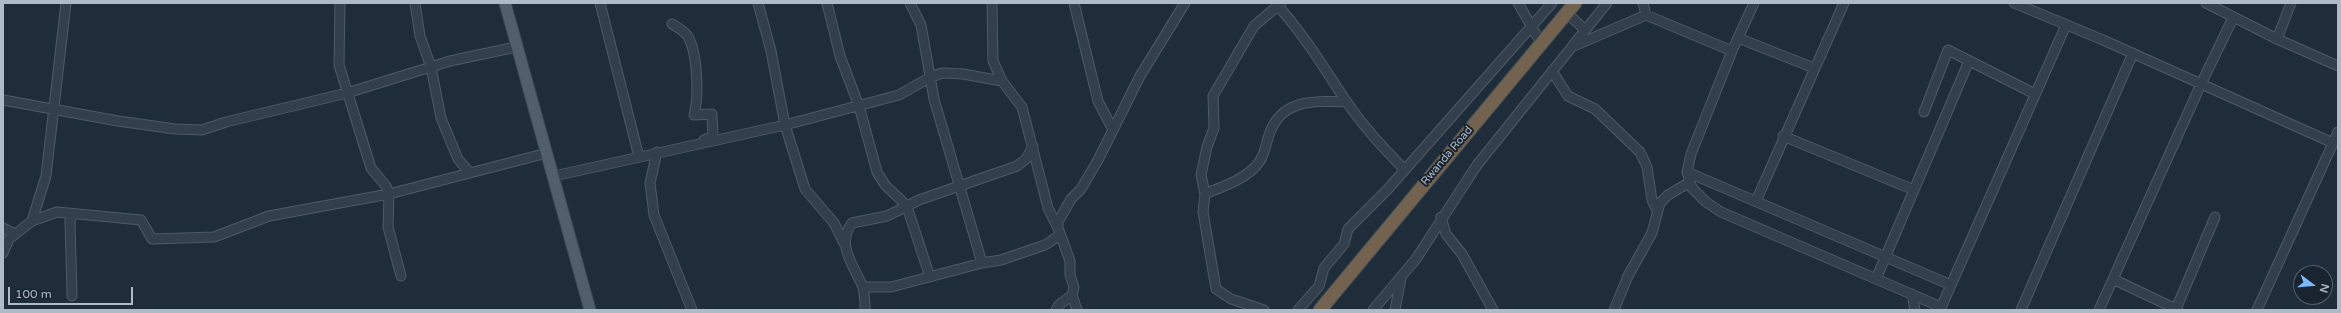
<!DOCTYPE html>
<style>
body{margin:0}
#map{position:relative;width:2341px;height:313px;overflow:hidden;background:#1f2d3b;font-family:"Varela Round",sans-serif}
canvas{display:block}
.frame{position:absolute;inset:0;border:4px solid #aebac8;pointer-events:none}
.north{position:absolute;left:2293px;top:265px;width:40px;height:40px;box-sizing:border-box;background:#192430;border:1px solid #55606d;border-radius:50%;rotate:106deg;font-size:11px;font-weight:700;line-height:16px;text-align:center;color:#aebac8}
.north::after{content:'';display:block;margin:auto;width:14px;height:18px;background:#7cb8ff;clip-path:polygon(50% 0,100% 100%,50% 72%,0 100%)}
.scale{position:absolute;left:8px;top:287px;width:125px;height:18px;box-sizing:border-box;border:2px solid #aebac8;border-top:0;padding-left:5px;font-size:12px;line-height:14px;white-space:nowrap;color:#aebac8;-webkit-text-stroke:3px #192430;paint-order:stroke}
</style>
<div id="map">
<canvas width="2341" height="313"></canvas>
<div class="frame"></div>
<div class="north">N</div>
<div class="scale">100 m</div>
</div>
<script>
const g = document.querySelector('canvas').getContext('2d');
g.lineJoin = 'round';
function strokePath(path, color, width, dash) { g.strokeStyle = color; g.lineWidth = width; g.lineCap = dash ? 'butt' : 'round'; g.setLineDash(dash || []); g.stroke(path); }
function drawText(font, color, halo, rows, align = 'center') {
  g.font = font + ' "Varela Round",sans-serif'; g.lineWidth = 4; g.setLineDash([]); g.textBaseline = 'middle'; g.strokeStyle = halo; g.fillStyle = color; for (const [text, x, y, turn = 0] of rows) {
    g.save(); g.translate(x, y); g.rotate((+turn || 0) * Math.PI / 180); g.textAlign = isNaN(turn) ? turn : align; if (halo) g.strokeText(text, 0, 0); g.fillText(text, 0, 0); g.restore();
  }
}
const minor = new Path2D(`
 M340 3 339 65 371 168 386 186 389 194 388 227 401 276
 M415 3 420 36 431 67 441 118 458 159 470 173
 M600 3 639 157
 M758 3 771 51 785 125 805 189 834 223 844 243
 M827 3 840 56 859 106 877 172 885 185 902 201 908 210 930 277
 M910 3 921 25 934 99 982 263
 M992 3 993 61 1002 81 1022 107 1048 208 1058 228
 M1074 3 1098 101 1113 130
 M1518 3 1541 43
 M1643 3 1646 15
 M1754 3 1732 51 1691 154 1687 172 1692 188 1706 202 1721 212 1941 307
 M2014 3 2103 40 2333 143
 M2206 3 2277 39 2338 66
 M1278 6C1305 36 1324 68 1346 101 1363 126 1383 148 1404 169
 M1567 13 1585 30
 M672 24C677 27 683 30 687 35 698 52 699 97 694 115L712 114 713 136 704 140
 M1738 38 1814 68
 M2277 39 2291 3
 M1574 46 1646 15 1732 51
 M1552 71 1568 96 1595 109 1640 152 1647 167 1652 200 1657 210
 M3 100 118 121 175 129 202 130 226 122 347 93 450 61 516 47
 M1924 112 1948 50 2035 94
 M1783 136 1914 190
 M657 152 650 183 654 215 692 310
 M1687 172 1951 285
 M554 176 785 125 899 95 929 78 942 73 963 74 1002 81
 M1205 194C1221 187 1241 181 1254 168 1264 159 1265 147 1269 135 1281 98 1316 101 1347 102
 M1756 201 1844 3
 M1441 217 1446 234 1462 254 1493 310
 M32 221 57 212 141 220 152 239 214 237 269 216 389 194 547 153
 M3 228 15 234
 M3 253 9 239 32 221 46 176 66 3
 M1876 279 1969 61
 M2113 279 2178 310
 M863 287H891L982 263 1001 260 1045 245 1060 235
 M1912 294 1915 310
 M1072 295 1077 310
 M72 296 70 220 73 214
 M2176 309 2215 217
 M865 310C865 303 865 292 862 285 853 264 836 245 852 223L887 216 919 200 1017 166 1026 159 1033 146
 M1056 310 1059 305 1072 295 1074 287 1070 275V261L1058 228V222L1071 199 1081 189 1098 160 1140 76 1185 3
 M1264 310 1231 299 1216 289 1203 212 1205 194 1201 175 1207 147 1214 128 1213 96 1254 26 1281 3
 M1298 310 1319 286 1324 268 1344 244 1348 229 1387 190 1552 3
 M1373 310 1416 259 1477 165 1607 3
 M1395 310 1401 278
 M1614 310 1628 276 1652 233 1660 203 1668 195 1690 182
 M1940 310 2066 25
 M2021 310 2133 53
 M2099 310 2201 84 2233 18
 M2257 310 2338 132`);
const major = new Path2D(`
 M505 3 590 310`);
const highway = new Path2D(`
 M1320 310 1575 3`);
strokePath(minor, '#4e5a66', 11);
strokePath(major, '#3c4855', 13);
strokePath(highway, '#3e4a56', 15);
strokePath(minor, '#333f4c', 9);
strokePath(major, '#515e6c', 11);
strokePath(highway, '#72624f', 13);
drawText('11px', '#aebac8', '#192430', [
 ["Rwanda Road",1447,156,-50]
]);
</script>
